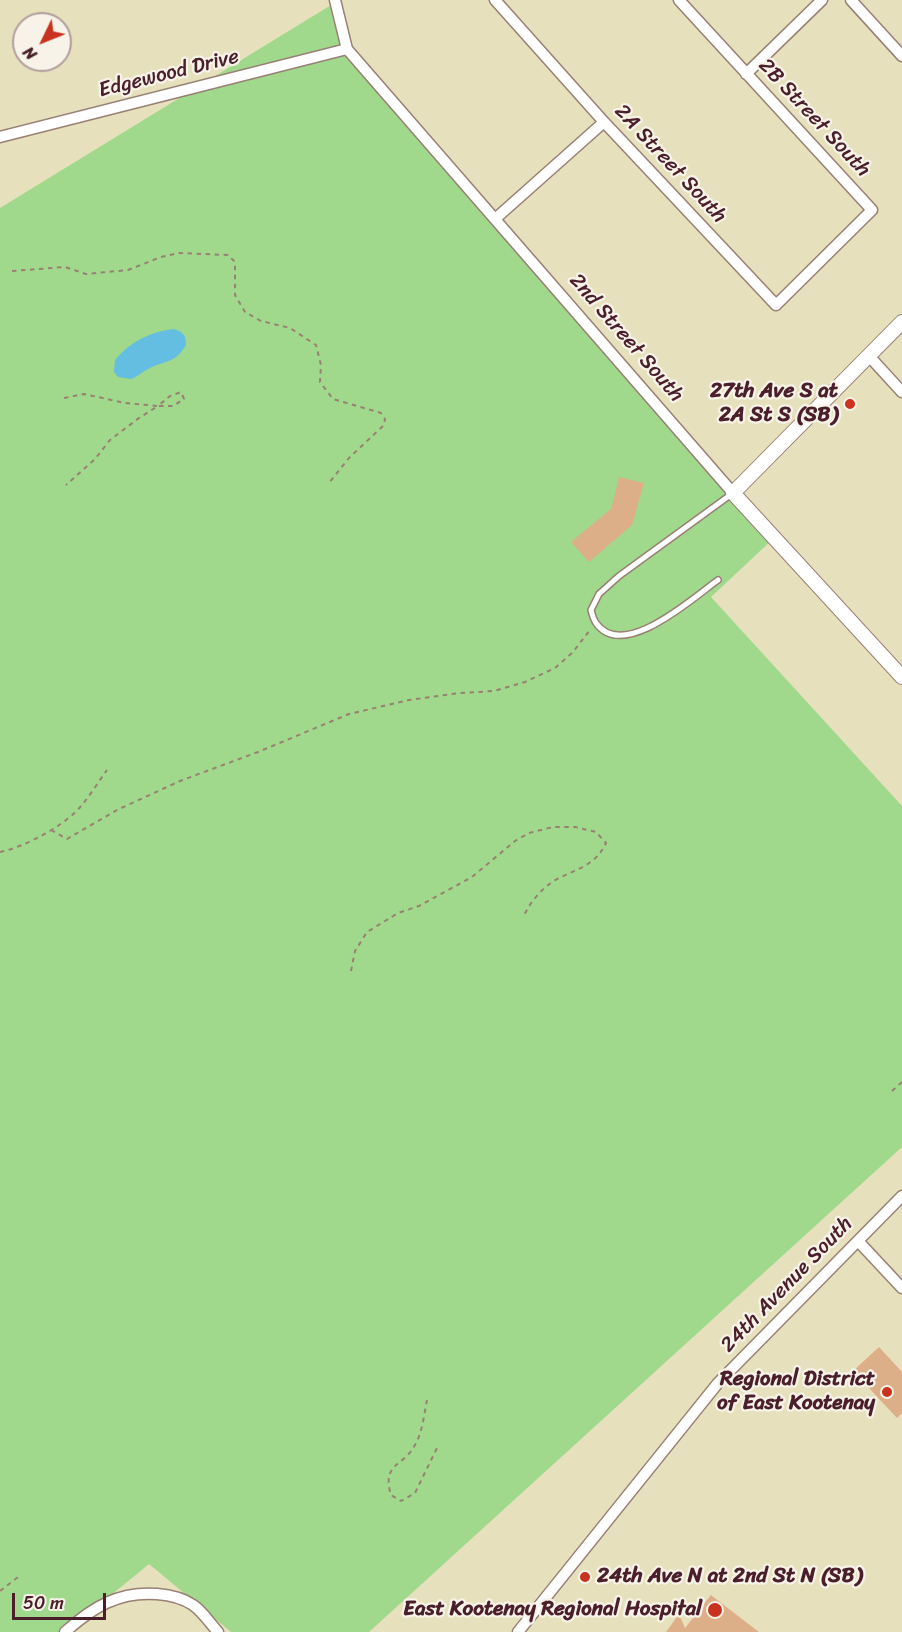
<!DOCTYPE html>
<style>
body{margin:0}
#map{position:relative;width:902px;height:1632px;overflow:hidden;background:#e7e0bc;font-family:Sriracha,sans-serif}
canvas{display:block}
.north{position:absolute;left:12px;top:12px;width:60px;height:60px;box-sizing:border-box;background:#f7f3e8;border:2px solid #b29e9c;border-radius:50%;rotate:227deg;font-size:16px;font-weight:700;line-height:24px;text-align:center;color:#4a1f2b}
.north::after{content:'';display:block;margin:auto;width:21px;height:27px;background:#c8321e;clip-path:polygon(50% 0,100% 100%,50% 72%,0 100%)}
.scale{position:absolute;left:12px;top:1593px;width:94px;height:27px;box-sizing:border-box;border:3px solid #4a1f2b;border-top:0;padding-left:8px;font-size:18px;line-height:21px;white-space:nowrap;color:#4a1f2b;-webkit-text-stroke:4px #f7f3e8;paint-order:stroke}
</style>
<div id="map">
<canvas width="902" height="1632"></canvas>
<div class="north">N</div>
<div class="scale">50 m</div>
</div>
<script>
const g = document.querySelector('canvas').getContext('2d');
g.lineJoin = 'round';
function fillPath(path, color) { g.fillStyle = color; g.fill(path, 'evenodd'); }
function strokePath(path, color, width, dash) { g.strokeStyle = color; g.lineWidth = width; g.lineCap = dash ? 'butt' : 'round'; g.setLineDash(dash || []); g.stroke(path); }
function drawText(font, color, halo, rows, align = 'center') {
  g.font = font + ' Sriracha,sans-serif'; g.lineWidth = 4.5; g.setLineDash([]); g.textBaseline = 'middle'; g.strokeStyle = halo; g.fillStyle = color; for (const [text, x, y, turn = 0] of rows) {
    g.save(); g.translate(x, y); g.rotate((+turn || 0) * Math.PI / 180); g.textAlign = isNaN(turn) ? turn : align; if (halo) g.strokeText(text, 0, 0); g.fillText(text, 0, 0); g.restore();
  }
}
fillPath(new Path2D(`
 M336 2 355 51 775 537 711 597 902 806V1147L369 1632H231L149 1564 66 1632H0V208Z`), '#a0d98b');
fillPath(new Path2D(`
 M174 329C184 332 186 336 186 345 175 364 165 360 148 369 142 372 137 377 131 379L118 377 114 372 115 360C130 342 151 331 174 329Z`), '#63bee1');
fillPath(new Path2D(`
 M619 477 644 483 632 525 589 562 571 542 611 509Z
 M879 1347 902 1372V1413L897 1418 853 1371Z
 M711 1595 725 1606 759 1632H666L679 1614 685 1628Z`), '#ddaf88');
const service = new Path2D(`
 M718 580C694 597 623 662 596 623 594 620 592 614 591 610L599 594 619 576 733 493`);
const minor = new Path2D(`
 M335 0 347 49 733 493
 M495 0 604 122 776 305 872 210 679 0
 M851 0 902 56
 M746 74 822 0
 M0 137 347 49
 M495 219 604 122
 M869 356 902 392
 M858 1241 902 1288
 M65 1632C93 1607 119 1591 157 1594 169 1595 183 1598 193 1605 202 1611 210 1623 218 1632
 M518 1632 718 1383 902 1196`);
const tertiary = new Path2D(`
 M902 322 733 493 902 677`);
strokePath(service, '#988074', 8);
strokePath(minor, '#988074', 13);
strokePath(tertiary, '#988074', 16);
strokePath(new Path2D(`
 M12 271 65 267 86 274 128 270 161 257 179 253 228 255 235 262V295L245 312 261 321 290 328 316 345 321 365 320 382 333 399 381 413 385 419 384 425 349 458 329 483
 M64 398 84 394 125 403 158 406 170 396 181 392 184 399 173 406H158L139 418 110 440 95 459 66 485
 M51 830 67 839 117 810 180 781 258 752 349 714 409 700 459 693 494 691 525 682 555 668 573 652 590 630
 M0 852C25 847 66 825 82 805 91 794 99 781 107 770
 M351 971 355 951 367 932 398 913 419 906 472 877 515 841 529 833 553 827H575L596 832 606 843C596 865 577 869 557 879 542 888 532 900 524 915
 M892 1091 902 1082
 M427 1400C424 1414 423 1430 416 1443 405 1467 381 1462 391 1495L401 1501 415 1493 437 1448
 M0 1591 18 1577`), '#988074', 2, [4.5, 4.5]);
strokePath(service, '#fff', 5);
strokePath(minor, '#fff', 10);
strokePath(tertiary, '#fff', 14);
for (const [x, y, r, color] of [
 [850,404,6,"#c8321e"],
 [887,1392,6,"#c8321e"],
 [585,1577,6,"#c8321e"],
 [715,1610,8,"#c8321e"]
]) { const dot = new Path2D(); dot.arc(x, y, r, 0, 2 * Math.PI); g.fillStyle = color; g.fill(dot); strokePath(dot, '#f7f3e8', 2); }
drawText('21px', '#4a1f2b', '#f7f3e8', [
 ["Edgewood Drive",169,74,-14],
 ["2B Street South",814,118,47],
 ["2A Street South",670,164,47],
 ["2nd Street South",626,338,49],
 ["24th Avenue South",787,1285,-46]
]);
drawText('bold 21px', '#4a1f2b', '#f7f3e8', [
 ["27th Ave S at",838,392],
 ["2A St S (SB)",838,416],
 ["Regional District",875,1380],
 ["of East Kootenay",875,1404],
 ["24th Ave N at 2nd St N (SB)",597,1577,"left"],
 ["East Kootenay Regional Hospital",702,1610]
], 'right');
</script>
